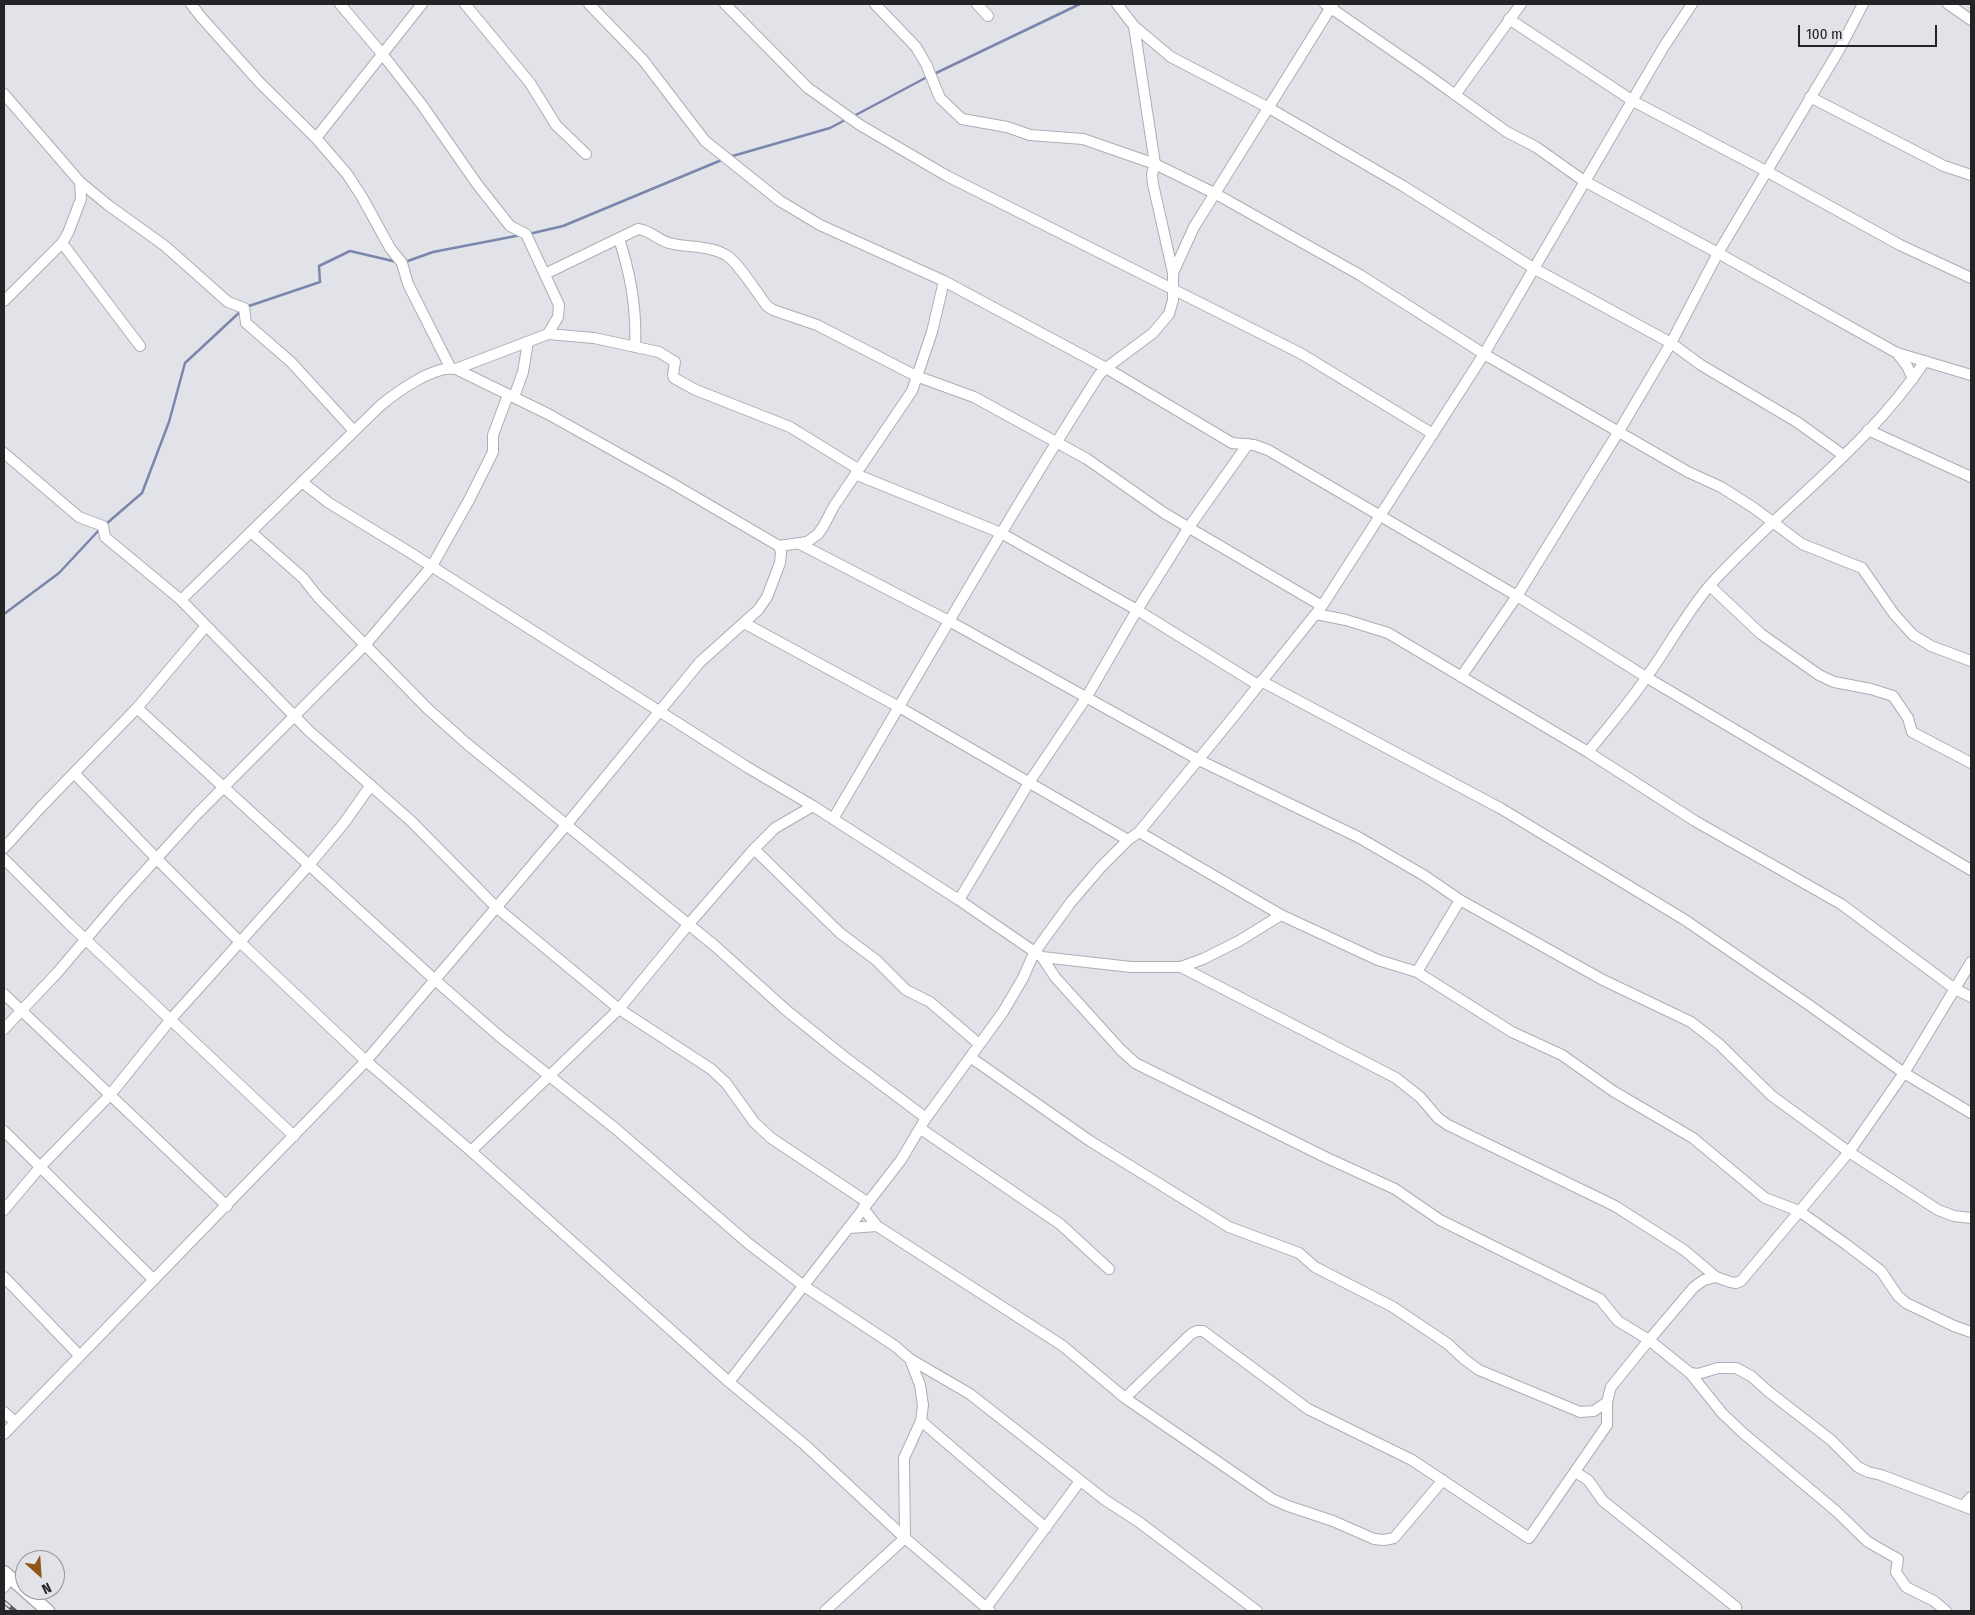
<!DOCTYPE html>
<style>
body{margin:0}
#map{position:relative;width:1975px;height:1615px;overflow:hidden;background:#e1e3e9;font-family:"Fira Sans Condensed",sans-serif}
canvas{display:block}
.frame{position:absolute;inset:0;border:5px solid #232426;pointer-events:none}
.north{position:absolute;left:15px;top:1550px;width:50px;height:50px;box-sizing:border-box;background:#e1e3e9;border:1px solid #95979b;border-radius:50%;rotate:154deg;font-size:14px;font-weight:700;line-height:20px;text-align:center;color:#232426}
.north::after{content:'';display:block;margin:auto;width:18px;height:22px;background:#915516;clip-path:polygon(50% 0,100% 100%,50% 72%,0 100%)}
.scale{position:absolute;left:1798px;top:25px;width:139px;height:22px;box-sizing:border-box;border:2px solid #232426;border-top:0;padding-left:6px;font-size:15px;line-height:18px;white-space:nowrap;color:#232426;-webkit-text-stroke:4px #e1e3e9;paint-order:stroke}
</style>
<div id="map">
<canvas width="1975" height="1615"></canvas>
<div class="frame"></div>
<div class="north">N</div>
<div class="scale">100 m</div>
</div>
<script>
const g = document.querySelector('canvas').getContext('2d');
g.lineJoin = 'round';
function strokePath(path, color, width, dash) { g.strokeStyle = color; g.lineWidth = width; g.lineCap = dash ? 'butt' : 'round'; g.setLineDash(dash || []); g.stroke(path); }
strokePath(new Path2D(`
 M934 74 1080 4
 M852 117 929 76
 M729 157 830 128 847 119
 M529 234 563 226 724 159
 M405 262 433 252 521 235
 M246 307 320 282 319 266 350 251 397 262
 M106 524 142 493 169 422 185 363 241 311
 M4 614 59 573 100 529`), '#7a86ab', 2.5);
const minor = new Path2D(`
 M191 4 201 17 261 84 316 138 347 174 362 197 390 248 402 263 408 284 451 369
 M340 4 383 55 422 105 477 184 510 226 526 234 559 305 558 317 548 334
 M465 4 530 83 556 125 586 154
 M589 4 643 60 705 141 780 201 820 225 944 281 1106 368 1232 443 1254 445 1268 450 1517 596 1646 677 1971 870
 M725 4 808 88 860 125 947 176 1300 353 1433 434
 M875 4 916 47 926 64 940 98 962 119 1007 127 1030 135 1083 139 1155 164 1152 174 1153 184 1173 273
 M977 4 988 16
 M1117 4 1134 26 1171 57 1269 108 1403 186 1535 269 1671 343 1701 365 1797 422 1843 455
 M1325 4 1425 73 1507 132 1536 147 1584 181 1718 253 1897 353 1971 375
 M1948 4 1971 20
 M1509 19 1633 101 1766 171 1900 245 1971 278
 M1134 26 1155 164 1216 194 1360 275 1484 354 1688 472 1721 487 1754 508 1802 544 1862 568 1894 614 1913 635 1931 646 1971 661
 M4 94 80 182 108 205 165 246 228 302 244 308 246 323 291 362 354 431
 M1455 95 1521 4
 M1810 97 1944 166 1971 175
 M316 138 422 4
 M619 239C631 275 637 309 635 347
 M62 243 140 346
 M545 274 638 229C650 230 658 240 669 243 688 248 709 245 726 255 737 261 758 294 767 306L773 310 817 325 916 376 974 397 1087 459 1164 513 1322 606
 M4 301 62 243 68 233 81 199 80 182
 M1897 353 1907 366 1913 379
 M456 369 548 414 668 481 779 546 807 542 818 534 823 527 834 506 912 391 932 332 944 281
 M514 397 523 372 528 342
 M1868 430 1971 477
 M4 453 79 517 103 526 105 537 181 600 309 731 411 821 496 907 619 1009 711 1069 726 1083 754 1122 771 1138 867 1202
 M855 474 1001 533 1137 610 1258 685
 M302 482 329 503 406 550 747 767 813 806 959 900 1042 957 1131 967H1181L1203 959 1239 941 1281 915
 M251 532 303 578 318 597 428 709 466 743 715 946 786 1010 842 1055 926 1118
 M798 543 949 621 1199 760 1358 837 1425 876 1460 900 1603 980 1691 1022 1719 1044 1772 1096 1849 1152 1938 1210 1954 1216 1971 1218
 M1710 586 1761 634 1819 675 1834 682 1871 689 1893 696 1908 718 1912 732 1971 763
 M181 600 381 405C397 392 434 365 456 369L548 334 594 338 659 352 675 362 673 374 674 378 696 390 790 427 858 469
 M1316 614 1346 620 1388 633 1588 752 1695 821 1841 904 1955 989 1971 997
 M744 623 899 707 1128 840
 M1461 677 1517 596 1619 431 1671 343 1718 253 1839 50 1863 4
 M1261 681 1500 808 1685 920 1809 1005 1904 1073 1971 1113
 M137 708 435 980 498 1035 616 1129 749 1244 804 1286 895 1346 910 1359 970 1394 1105 1500 1139 1522 1257 1611
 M1588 752C1608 727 1630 702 1648 675 1668 647 1689 609 1711 584 1780 508 1868 447 1925 361
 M74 773 157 859 241 943 366 1061 471 1151 729 1382 805 1445 905 1538 990 1611
 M833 819C921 670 1006 520 1099 375L1106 368 1153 333 1169 314 1173 300V273L1194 227 1333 4
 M1139 832 1281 915 1378 960 1417 972 1512 1032 1562 1055 1613 1091 1693 1138 1765 1198 1799 1211 1847 1245 1881 1271 1898 1296 1906 1303 1954 1326 1971 1332
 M4 848 41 807 137 708 206 626
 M754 849 840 933 876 960 906 990 930 1002 979 1044
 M4 859 68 923 294 1136
 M959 900 1030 781 1086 698 1137 610 1189 527 1248 444
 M1042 957 1055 977 1120 1049 1135 1063 1327 1158 1395 1189 1440 1220 1600 1299 1618 1321 1649 1340 1690 1373 1698 1374 1718 1368H1736L1751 1376 1769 1392 1831 1440 1858 1467 1868 1472 1881 1475 1971 1509
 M1181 967 1396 1078 1420 1097 1438 1118 1448 1125 1615 1206 1684 1250 1716 1277 1730 1282 1736 1283 1741 1281 1849 1152 1904 1073 1971 962
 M1417 972 1460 900
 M4 994 227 1206
 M4 1029 57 973 119 900 197 814 365 645 432 566 469 500 493 452V435L508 395
 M970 1057 1090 1141 1229 1227 1299 1253 1315 1267 1393 1307 1448 1344 1464 1359 1479 1370 1580 1412 1594 1411 1607 1402
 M921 1129 1060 1224 1109 1269
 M4 1131 154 1280
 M471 1151 619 1009 688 925 754 849 775 828 813 806
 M863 1208 877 1226 1063 1346 1125 1398 1272 1499 1288 1506 1333 1521 1374 1539 1384 1540 1394 1538 1443 1480
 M4 1210 41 1166 110 1095 171 1019 309 865 344 823 371 785
 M849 1228 877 1226
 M4 1277 79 1355
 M1690 1373 1722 1413 1743 1433 1836 1511 1868 1542 1898 1559 1896 1572 1906 1587 1934 1601 1946 1611
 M729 1382 901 1160 926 1118 1003 1012 1023 978 1034 953 1071 902 1101 867 1128 840 1139 832 1230 721 1322 606 1484 354 1663 48 1692 4
 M1125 1398 1191 1334 1197 1331H1203L1308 1409 1412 1460 1529 1538 1607 1425V1402L1611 1387 1649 1340 1694 1287 1704 1280 1716 1277
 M4 1412 15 1422
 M921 1421 1046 1528
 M4 1434 366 1061 567 824 700 662 758 610 767 597 780 563 781 552 779 546
 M1575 1472 1588 1480 1603 1501 1736 1607V1611
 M1963 1506 1971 1497
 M4 1587 10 1578
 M986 1608 1080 1481
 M825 1611 905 1538 904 1458 921 1421 923 1405 920 1385 910 1359`);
const tertiary = new Path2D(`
 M4 1572 48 1611`);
strokePath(minor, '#acaeb5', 12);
strokePath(tertiary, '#acaeb5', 15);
strokePath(minor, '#fff', 10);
strokePath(tertiary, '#fff', 12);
const rail = new Path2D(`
 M4 1602 15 1611`);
strokePath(rail, '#5a5b5e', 4.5);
strokePath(rail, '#e1e3e9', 2.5, [8]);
</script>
